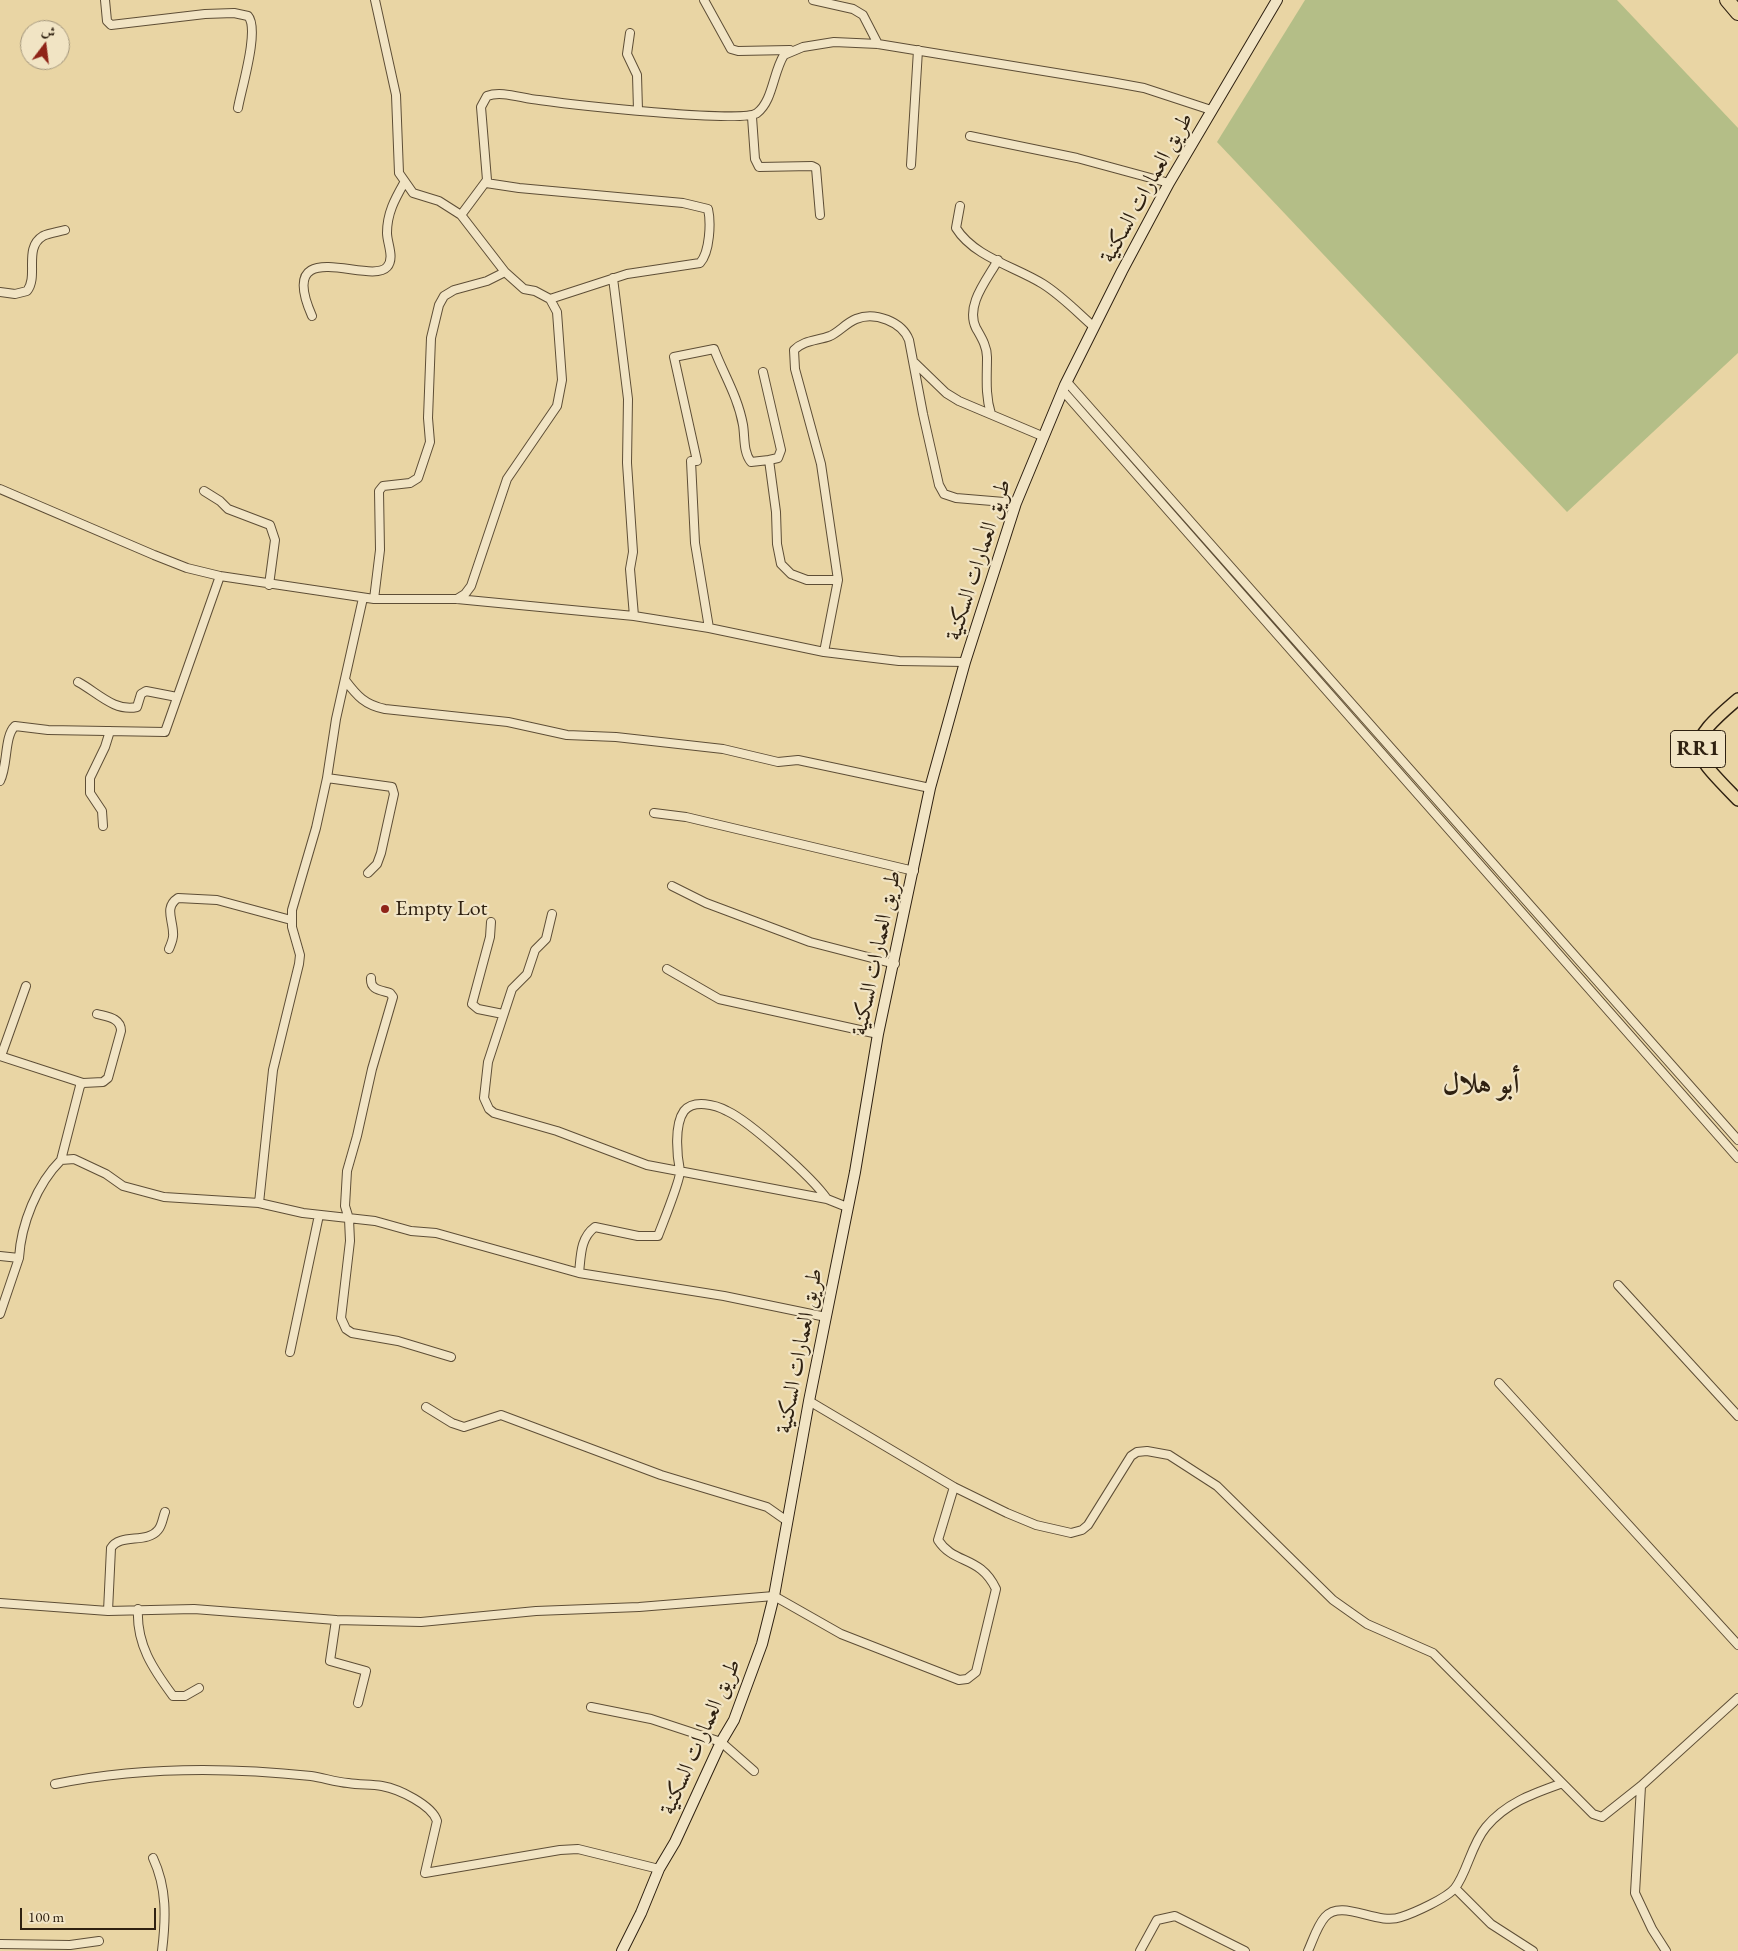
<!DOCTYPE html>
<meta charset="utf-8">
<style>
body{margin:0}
#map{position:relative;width:1738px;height:1951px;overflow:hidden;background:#e9d5a4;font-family:"EB Garamond",Amiri,serif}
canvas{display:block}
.north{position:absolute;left:20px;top:20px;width:50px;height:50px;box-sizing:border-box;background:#f1e4c4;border:1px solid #a3967c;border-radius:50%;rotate:15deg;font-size:14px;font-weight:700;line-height:20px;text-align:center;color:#2f2111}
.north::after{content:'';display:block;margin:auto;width:18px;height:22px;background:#8f2418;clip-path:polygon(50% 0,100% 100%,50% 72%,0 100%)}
.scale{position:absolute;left:20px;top:1908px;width:136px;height:22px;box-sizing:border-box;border:2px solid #2f2111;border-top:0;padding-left:6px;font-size:15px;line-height:18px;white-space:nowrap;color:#2f2111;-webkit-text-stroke:4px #f1e4c4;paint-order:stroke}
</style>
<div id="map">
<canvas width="1738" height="1951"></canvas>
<div class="north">ش</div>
<div class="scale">100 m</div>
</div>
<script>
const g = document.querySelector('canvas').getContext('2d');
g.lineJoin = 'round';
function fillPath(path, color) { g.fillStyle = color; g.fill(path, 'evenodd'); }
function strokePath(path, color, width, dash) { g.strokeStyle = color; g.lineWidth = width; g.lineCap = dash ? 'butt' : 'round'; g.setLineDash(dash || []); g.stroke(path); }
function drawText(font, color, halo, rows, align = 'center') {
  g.font = font + ' "EB Garamond",Amiri,serif'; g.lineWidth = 4.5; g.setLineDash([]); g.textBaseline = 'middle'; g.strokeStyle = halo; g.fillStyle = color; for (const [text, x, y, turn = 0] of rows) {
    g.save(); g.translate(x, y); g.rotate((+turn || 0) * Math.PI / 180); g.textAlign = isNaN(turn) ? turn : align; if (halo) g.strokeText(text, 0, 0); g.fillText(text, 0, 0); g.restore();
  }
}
fillPath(new Path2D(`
 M1305 0H1617L1738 128V353L1567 512 1217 142Z`), '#b4be87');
const street = new Path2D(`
 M105 0 107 21 111 25 205 14 234 13 248 16C260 29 241 90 238 108
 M375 0 396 95 399 173 413 193 439 201 461 215 505 272 524 289 535 291 550 299 557 312 562 380 557 406 507 479 471 586 465 594 457 599
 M704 0 731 49 738 51 790 50
 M813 0 853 9 863 15 878 44
 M630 33 627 54 637 75 638 110
 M752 117 755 159 759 167 812 166 816 168 820 215
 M970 136 1077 158 1169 183
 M911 165 918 50
 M486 183 519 188 683 203 708 209C711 222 710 252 700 263L627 274 550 299
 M960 206 956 228C974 257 1016 267 1043 284 1062 296 1077 312 1094 327
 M461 215 487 180 481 107 487 96C502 90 523 99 539 100 568 104 743 124 757 113 773 101 773 72 784 55L803 47 834 42 878 44 1111 82 1144 88 1211 110
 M613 278 628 399 627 463 633 552 630 569 634 616
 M0 292 15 294 27 291C39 276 23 248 43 236 49 233 58 232 65 230
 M312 316C275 232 370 286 387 267 395 258 387 243 387 233 387 213 395 199 404 183
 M915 363 946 393 959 401 1042 436
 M763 372 781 450 778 458 769 460
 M1067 382 1738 1140
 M1063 391 1738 1158
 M991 414C985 395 987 377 987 357 987 346 981 337 976 328 965 305 987 280 998 260
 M0 489 154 555 187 568 220 576 374 599H457L634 616 709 628 824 652 899 661 965 662
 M204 491 220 501 228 509 270 525 275 540 269 585
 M374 599 380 550 379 491 383 486 410 483 418 478 430 442 428 418 431 338 439 305 444 296 454 290 487 281 505 272
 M709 628 695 543 691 461H697L674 357 714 349C724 375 738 397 743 425 745 437 743 452 751 462L769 460 776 512 777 544 781 564 791 574 807 580H838
 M824 652 838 580 821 464 795 369 794 350C804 340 817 341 830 336 839 332 846 323 856 319 875 311 902 322 909 340L923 414 939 485 944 494 956 498 1016 503
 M345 680C357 696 365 705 385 709L508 722 567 735 616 737 723 749 778 762 798 760 930 788
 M78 682C97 692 114 712 137 707L141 694 146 691 177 697
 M327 778 392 787 394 794 381 853 377 864 368 873
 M0 781C8 766 4 736 15 726L48 730 165 732 220 576
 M654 813 686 817 914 871
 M103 826 102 811 90 793V778L105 747 110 731
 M672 886 706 903 810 942 895 964
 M552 914 546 939 535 950 527 974 512 989 488 1062 484 1098 489 1109 494 1113 557 1131 647 1165 827 1199 847 1207
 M491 922 490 937 472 1004 478 1009 503 1014
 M169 949C171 944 174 938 173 933 173 920 164 907 178 898L217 900 291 920
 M667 969 719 999 878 1034
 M371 978C370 990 380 990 390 993L393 997 372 1069 357 1136 347 1171 345 1206 349 1219 350 1241 341 1318 346 1329 352 1333 398 1341 451 1357
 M0 1056 83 1083
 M1 1056 26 986
 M61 1160 80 1086 83 1083 103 1082 108 1078 121 1031C121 1018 108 1017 97 1014
 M259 1203 273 1070 299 964 300 955 292 927V910L316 828 327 778 336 719 363 598
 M0 1256 19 1258C21 1224 37 1184 61 1160L74 1159 106 1174 123 1186 164 1197 259 1203 303 1213 375 1221 411 1231 436 1233 579 1273 724 1296 826 1317
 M579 1273C581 1256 580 1238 595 1227L638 1236H658C662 1225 681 1179 680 1171 677 1156 674 1125 684 1111 694 1099 716 1105 727 1111 749 1121 813 1178 827 1199
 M1618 1285 1738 1416
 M0 1314 19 1258
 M290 1352 319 1215
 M1499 1383 1738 1645
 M809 1401 954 1487 1007 1513 1036 1525 1071 1533 1082 1530 1088 1525 1131 1456 1137 1452 1147 1451 1169 1455 1217 1486 1333 1600 1367 1624 1433 1653 1593 1814 1602 1817 1641 1786 1738 1698
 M426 1407 452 1423 464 1427 501 1415 661 1475 767 1507 787 1521
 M0 1603 108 1611 194 1609 336 1620 421 1622 536 1611 639 1607 774 1596 841 1634 959 1680 967 1679 976 1672 996 1589C980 1555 954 1565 938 1540L954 1487
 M138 1609C136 1644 153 1669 173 1696H185L199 1688
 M108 1611 111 1548C120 1533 147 1544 158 1530 162 1526 163 1517 165 1512
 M336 1620 330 1661 366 1671 358 1703
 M591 1707 651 1719 721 1742 754 1771
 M55 1784C138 1767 227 1767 311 1776 324 1778 336 1782 348 1783 360 1785 371 1784 382 1786 399 1789 432 1805 437 1821L425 1873 560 1850 578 1849 659 1869
 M1641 1786 1635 1893 1652 1929 1666 1951
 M153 1858C167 1888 166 1918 162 1951
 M1455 1888 1491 1924 1533 1951
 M0 1944 70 1945 99 1941
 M1140 1951 1157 1920 1175 1916 1245 1951
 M1308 1951C1313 1940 1317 1926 1325 1917 1342 1898 1377 1926 1401 1917 1414 1913 1447 1898 1455 1888 1467 1873 1471 1845 1486 1827 1506 1803 1532 1794 1560 1784`);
const secondary = new Path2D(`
 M622 1951 641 1913 659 1869 675 1842 721 1742 734 1720 762 1644 774 1596 809 1401 855 1172 878 1034 930 788 965 662 1016 503 1065 385 1122 271 1169 183 1277 0`);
const primary = new Path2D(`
 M1738 699C1681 747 1691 751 1738 800`);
const highway = new Path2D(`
 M1727 0 1738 13`);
strokePath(street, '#5e4e36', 10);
strokePath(secondary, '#2f2111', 12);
strokePath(primary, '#2f2111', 14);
strokePath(highway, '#2f2111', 16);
strokePath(street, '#f1e4c4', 8);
strokePath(secondary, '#f1e4c4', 10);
strokePath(primary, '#e9d5a4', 11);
strokePath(highway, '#e9d5a4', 14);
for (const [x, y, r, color] of [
 [385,909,5,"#8f2418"]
]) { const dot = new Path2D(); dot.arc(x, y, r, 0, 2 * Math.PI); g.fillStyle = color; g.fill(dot); strokePath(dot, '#f1e4c4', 2); }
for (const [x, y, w] of [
 [1698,749,55]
]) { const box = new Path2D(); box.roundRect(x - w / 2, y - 18.5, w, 37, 4); g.fillStyle = '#f1e4c4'; g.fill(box); strokePath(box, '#2f2111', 1); }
drawText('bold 21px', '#2f2111', null, [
 ["RR1",1698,749]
]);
drawText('22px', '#2f2111', '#f1e4c4', [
 ["طريق العمارات السكنية",1147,188,-61],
 ["طريق العمارات السكنية",979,560,-72],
 ["طريق العمارات السكنية",877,953,-78],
 ["طريق العمارات السكنية",800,1351,-79],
 ["طريق العمارات السكنية",701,1737,-66]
]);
drawText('22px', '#2f2111', '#f1e4c4', [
 ["Empty Lot",395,909]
], 'left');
drawText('bold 28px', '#2f2111', '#f1e4c4', [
 ["أبو هلال",1481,1085]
]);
</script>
